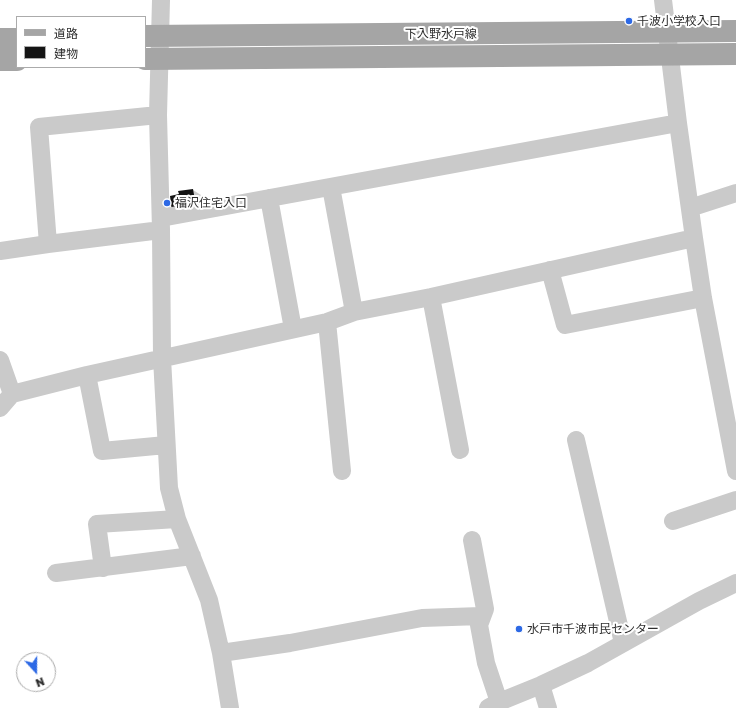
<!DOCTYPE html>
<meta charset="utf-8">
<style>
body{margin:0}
#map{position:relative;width:736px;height:708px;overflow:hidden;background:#fff;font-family:"Golos Text","Noto Sans JP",sans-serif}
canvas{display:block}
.legend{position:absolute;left:16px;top:16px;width:130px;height:52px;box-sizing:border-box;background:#fff;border:1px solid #ababab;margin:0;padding:5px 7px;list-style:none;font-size:12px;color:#2d2d2d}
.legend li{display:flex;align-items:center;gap:8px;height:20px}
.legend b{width:20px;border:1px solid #ababab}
.north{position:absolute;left:16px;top:652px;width:40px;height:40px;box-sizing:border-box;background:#fff;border:1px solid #ababab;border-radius:50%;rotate:159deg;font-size:11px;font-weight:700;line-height:16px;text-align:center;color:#2d2d2d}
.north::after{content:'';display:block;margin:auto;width:14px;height:18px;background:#2d69e5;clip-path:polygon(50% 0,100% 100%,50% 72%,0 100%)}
</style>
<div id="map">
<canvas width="736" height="708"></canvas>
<ul class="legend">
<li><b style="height:5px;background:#a5a5a5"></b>道路</li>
<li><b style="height:11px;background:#141414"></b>建物</li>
</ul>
<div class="north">N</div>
</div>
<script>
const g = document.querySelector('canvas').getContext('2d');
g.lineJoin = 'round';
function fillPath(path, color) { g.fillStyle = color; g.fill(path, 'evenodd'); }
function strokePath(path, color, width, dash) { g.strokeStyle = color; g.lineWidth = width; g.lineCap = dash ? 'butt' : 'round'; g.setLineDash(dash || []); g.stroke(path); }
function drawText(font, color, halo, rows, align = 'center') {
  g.font = font + ' "Golos Text","Noto Sans JP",sans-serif'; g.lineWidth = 4; g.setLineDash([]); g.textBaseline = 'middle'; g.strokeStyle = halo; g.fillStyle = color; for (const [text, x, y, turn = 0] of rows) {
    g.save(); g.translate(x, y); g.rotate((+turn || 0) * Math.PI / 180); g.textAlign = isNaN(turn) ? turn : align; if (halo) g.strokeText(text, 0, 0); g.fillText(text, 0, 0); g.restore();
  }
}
fillPath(new Path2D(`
 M193 190 201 195 204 211 180 195Z`), '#0003');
fillPath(new Path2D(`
 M193 189 196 206 172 212 170 196 179 194 178 191Z`), '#141414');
strokePath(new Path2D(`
 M161 0 158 115 161 230 162 358 169 488 177 519 209 600 221 653 230 708
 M663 0 678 123 694 238 703 298 736 471
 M331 187 354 312
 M269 198 293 329
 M690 208 736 193
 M161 218 678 123
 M48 244 161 230
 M0 251 48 244 39 127 158 115
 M550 270 565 325 703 298
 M431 297 460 450
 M327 322 342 471
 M0 360 12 394
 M87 375 102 451 166 445
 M0 408 12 394 87 375 327 322 354 312 431 297 694 238
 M576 440 623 643
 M673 521 736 500
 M472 540 485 609 479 625 486 663 499 702
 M103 568 97 524 177 519
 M56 573 192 556
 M221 653 290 643 422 618 481 616
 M541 685 548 708
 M488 708 499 702 541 685 588 663 699 601 736 583`), '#cacaca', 18);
strokePath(new Path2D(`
 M145 36 736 31
 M0 39H17
 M145 59 736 54
 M0 60H17`), '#a5a5a5', 22);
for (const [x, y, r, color] of [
 [629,21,4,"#2d69e5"],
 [167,203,4,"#2d69e5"],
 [519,629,4,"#2d69e5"]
]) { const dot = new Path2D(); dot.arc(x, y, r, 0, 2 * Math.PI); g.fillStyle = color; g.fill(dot); strokePath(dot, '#fff', 1.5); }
drawText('12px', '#2d2d2d', '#fff', [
 ["千波小学校入口",637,21],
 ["福沢住宅入口",175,203],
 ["水戸市千波市民センター",527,629]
], 'left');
drawText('12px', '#2d2d2d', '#fff', [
 ["下入野水戸線",441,34]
]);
</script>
